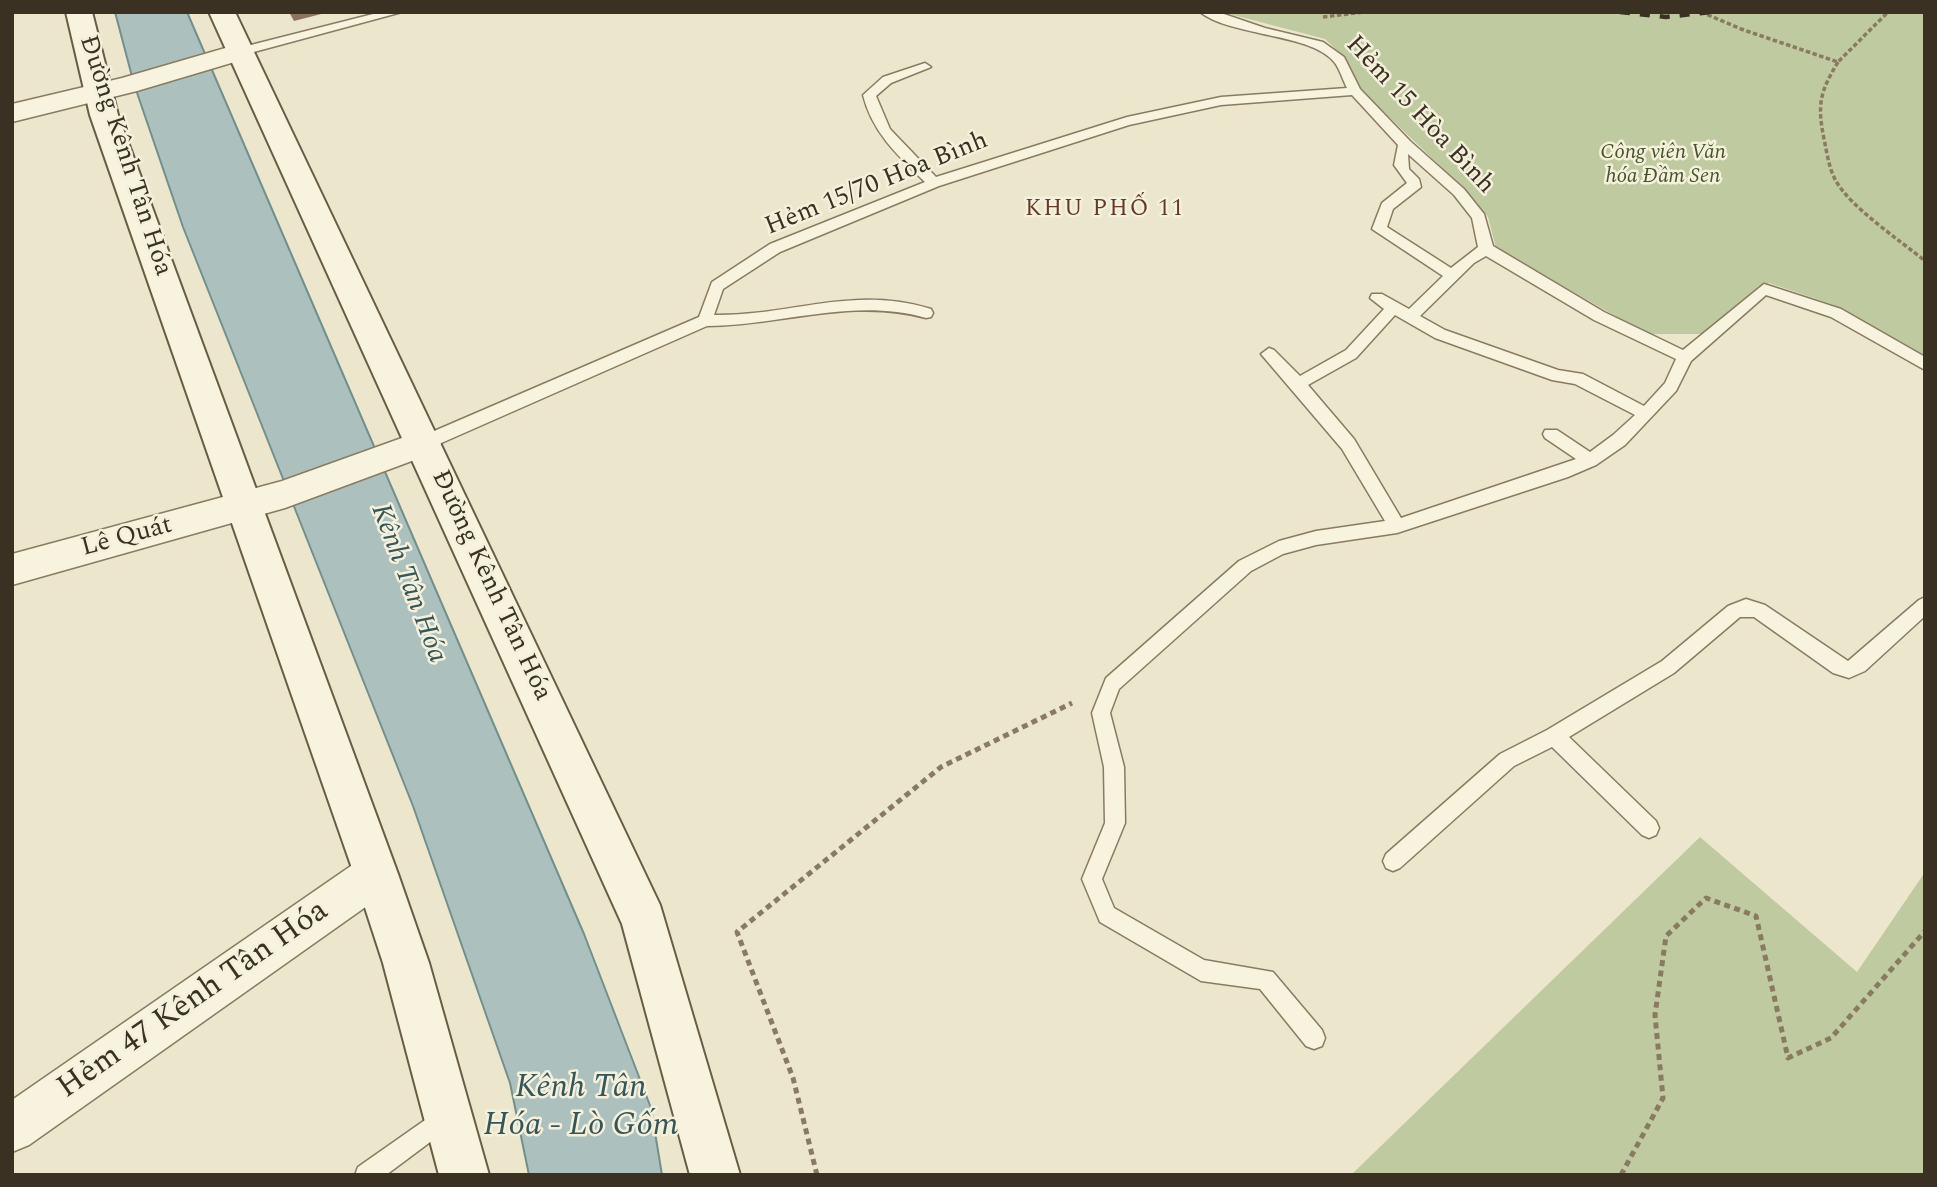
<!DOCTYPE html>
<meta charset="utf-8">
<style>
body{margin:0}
#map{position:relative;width:1937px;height:1187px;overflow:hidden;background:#ece6cc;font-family:Spectral,serif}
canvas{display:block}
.frame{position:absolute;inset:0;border:14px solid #3a3123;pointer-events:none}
</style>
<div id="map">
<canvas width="1937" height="1187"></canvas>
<div class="frame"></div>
</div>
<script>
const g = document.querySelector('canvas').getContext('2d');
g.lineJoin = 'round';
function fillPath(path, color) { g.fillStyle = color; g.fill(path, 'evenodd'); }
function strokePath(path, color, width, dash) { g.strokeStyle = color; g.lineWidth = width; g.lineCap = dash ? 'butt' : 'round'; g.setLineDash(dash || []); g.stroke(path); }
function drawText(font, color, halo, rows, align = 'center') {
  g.font = font + ' Spectral,serif'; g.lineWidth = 5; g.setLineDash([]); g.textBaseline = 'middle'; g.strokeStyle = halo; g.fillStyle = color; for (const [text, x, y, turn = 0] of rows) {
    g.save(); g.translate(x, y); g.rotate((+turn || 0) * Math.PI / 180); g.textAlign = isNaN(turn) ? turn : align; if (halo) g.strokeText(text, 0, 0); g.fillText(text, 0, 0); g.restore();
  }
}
fillPath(new Path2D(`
 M1222 12H1925V356L1834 305 1769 283 1759 286 1702 334H1647L1496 248 1488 217 1466 191 1362 91 1344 57 1325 39Z
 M1700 837 1857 972 1925 872V1175H1351Z`), '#c0caa0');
const water = new Path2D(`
 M115 12H187L584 934 651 1108 662 1175H529L510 1083 413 806 183 227 134 84Z`);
fillPath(water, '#acc1be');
strokePath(water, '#738f8c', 2);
const lane = new Path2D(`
 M381 12H402L239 56 233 52 235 49Z
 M1200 12H1218L1265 28 1323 42 1344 57 1360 89 1410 141 1464 189 1484 214 1493 246 1604 312 1683 350 1764 284 1841 309 1925 357V370L1831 317 1766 295 1691 361 1676 391 1625 445 1596 465 1568 477 1397 533 1316 545 1283 554 1251 571 1119 689 1110 713 1124 767 1125 823 1102 879 1114 908 1204 960 1273 972 1322 1030 1325 1038 1322 1046 1314 1049 1306 1046 1260 989 1201 981 1100 922 1082 879 1105 823 1104 767 1092 713 1106 678 1239 561 1279 541 1316 531 1385 521 1342 449 1261 354 1269 348 1274 350 1300 376 1346 350 1384 309 1370 298 1372 294H1382L1409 309 1443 276 1372 229 1382 203 1407 183 1394 165 1398 145 1352 95 1221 105 1129 125 939 186 780 252 723 289 714 315C793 316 851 285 931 309L933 313 931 317 926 318C852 297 781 326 707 326L430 448 424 449 416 443 418 438 699 317 712 282 770 244 925 182C898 156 872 132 863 95L883 77 925 63 931 67 891 83 876 96 890 129 936 177 1127 117 1221 97 1347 88C1343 80 1340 70 1335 63 1313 33 1232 37 1200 12ZM1408 154 1454 195 1472 218 1478 247 1451 268 1387 227 1393 209 1421 187 1419 179 1409 169ZM1486 256 1594 320 1676 359 1665 383 1644 406 1583 374 1558 370 1445 330 1420 316 1474 263ZM1395 315 1435 338 1552 380 1575 384 1635 415 1613 435 1590 452 1557 430H1545L1543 434 1545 438 1576 459 1401 518 1354 439 1308 385 1356 358Z
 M1925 597V616L1865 671 1849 678 1833 673 1754 617H1740L1674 673 1569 737 1656 821 1659 828 1656 835 1649 838 1642 835 1552 747 1514 766 1400 868 1393 871 1386 868 1383 861 1386 854 1500 754 1547 730 1662 661 1728 606 1746 599 1765 605 1848 661 1919 600Z
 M445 1106 453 1109 456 1117 453 1125 386 1175H355L358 1167Z`);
const street = new Path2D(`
 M239 44 248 46 252 52 248 58 137 91 12 122V104L122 78Z
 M424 430 436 434 441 443 436 452 285 508 12 585V554L282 481Z
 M376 853 391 859 397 874 391 889 29 1145 12 1152V1100L361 859Z`);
const secondary = new Path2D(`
 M66 12H92L118 115 398 874 429 963 489 1175H439L383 963 354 874 90 115Z
 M209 12H235L660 905 740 1175H690L622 924Z`);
strokePath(lane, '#887b61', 3);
strokePath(street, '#887b61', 3);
strokePath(secondary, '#6a5c44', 4);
strokePath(new Path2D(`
 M1701 12 1741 29 1838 62 1888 12
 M1323 17 1364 12
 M1838 62C1820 92 1817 104 1824 139 1827 153 1829 169 1836 181 1850 207 1901 241 1925 261`), '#887b61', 3.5, [4.5, 2.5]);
strokePath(new Path2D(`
 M817 1175 793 1078 737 932 941 767 1072 703
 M1621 1175 1663 1098 1655 1015 1666 936 1706 898 1756 916 1788 1058 1831 1038 1925 931`), '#887b61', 5, [6, 4.5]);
fillPath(lane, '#f7f3df');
fillPath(street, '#f7f3df');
fillPath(secondary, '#f7f3df');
strokePath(new Path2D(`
 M1620 12 1666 17 1711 12`), '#3a3123', 4.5, [10, 10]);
fillPath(new Path2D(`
 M289 12H329L294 21Z`), '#8b765d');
drawText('italic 21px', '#45552b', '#f4f0db', [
 ["Công viên Văn",1663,154],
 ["hóa Đầm Sen",1663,178]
]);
g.letterSpacing = '2px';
drawText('23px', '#633a26', '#f4f0db', [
 ["KHU PHỐ 11",1105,210]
]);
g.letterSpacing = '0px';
drawText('26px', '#3a3123', '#f4f0db', [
 ["Hẻm 15 Hòa Bình",1419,116,47],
 ["Đường Kênh Tân Hóa",124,156,72],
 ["Hẻm 15/70 Hòa Bình",877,185,-22],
 ["Lê Quát",127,538,-15],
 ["Đường Kênh Tân Hóa",490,586,65]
]);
drawText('italic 28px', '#345658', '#f4f0db', [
 ["Kênh Tân Hóa",407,584,69]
]);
drawText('32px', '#3a3123', '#f4f0db', [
 ["Hẻm 47 Kênh Tân Hóa",194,1001,-35]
]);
drawText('italic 33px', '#345658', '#f4f0db', [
 ["Kênh Tân",581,1090],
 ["Hóa - Lò Gốm",581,1128]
]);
</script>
